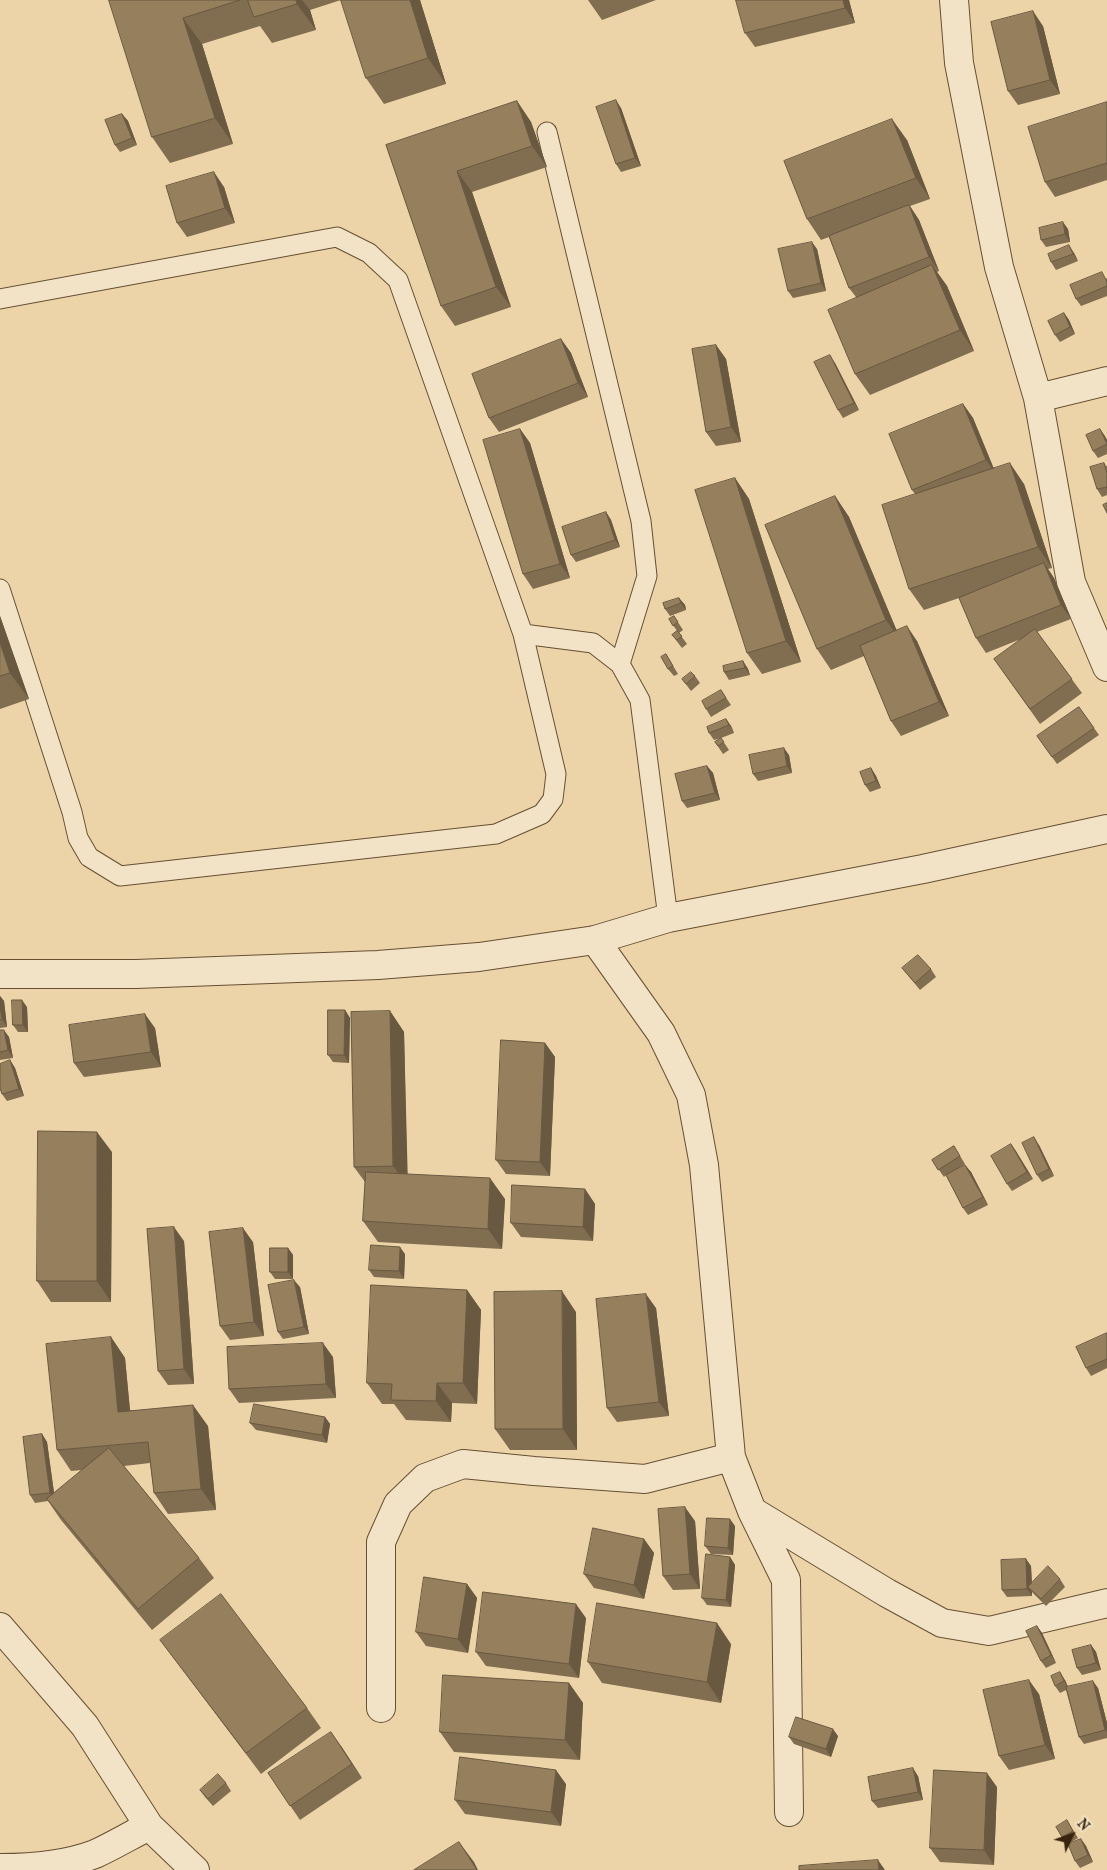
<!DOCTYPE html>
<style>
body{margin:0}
#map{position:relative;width:1107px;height:1870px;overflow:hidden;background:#ecd4a8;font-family:"IM FELL French Canon",serif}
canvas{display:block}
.north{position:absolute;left:1047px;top:1810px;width:50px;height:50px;-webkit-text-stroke:4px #f3e3c6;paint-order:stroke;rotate:48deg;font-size:14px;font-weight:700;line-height:20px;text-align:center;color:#39230c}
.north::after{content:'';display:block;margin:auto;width:18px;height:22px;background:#39230c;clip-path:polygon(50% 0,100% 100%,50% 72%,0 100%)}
</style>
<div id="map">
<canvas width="1107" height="1870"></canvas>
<div class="north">N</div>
</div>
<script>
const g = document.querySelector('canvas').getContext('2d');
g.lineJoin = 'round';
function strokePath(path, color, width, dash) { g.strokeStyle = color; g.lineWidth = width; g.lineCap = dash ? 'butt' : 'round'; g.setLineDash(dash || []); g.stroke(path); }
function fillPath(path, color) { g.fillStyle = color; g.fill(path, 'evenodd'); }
const service = new Path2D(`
 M547 132 641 521 647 576 620 664
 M0 299 337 237 369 253 398 280 523 634 556 774 553 799 542 814 496 834 120 876 89 857 78 838 72 812 0 589
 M523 634 593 643 620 664 640 700 668 918`);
const minor = new Path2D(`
 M954 0 959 63 999 267 1038 398 1071 582 1107 667
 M1038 398 1107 381
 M595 940 661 1033 691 1095 704 1165 731 1457 752 1511 786 1580 789 1812
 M752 1511 887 1593 942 1623 989 1631 1107 1603
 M0 1627 85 1726 149 1826 195 1870
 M381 1708V1542L398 1504 425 1478 463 1464 534 1471 645 1479 731 1457
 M0 1868C31 1868 66 1865 95 1854 113 1846 131 1835 149 1826`);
const tertiary = new Path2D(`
 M0 974H136L378 965 479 957 595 940 668 918 923 869 1107 829`);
strokePath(service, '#664f33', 21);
strokePath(minor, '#664f33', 30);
strokePath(tertiary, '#664f33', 30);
strokePath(service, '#f3e3c6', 19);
strokePath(minor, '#f3e3c6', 28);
strokePath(tertiary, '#f3e3c6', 28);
fillPath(new Path2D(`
 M109 0H420L446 84 384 104 366 78 341 0 310 10 316 30 272 43 260 26 202 44 233 144 170 163 152 137Z
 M588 0H656L602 20Z
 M736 0H849L855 23 755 47 745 33Z
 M1043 26 1060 94 1018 105 1008 91Z
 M517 101 531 122 547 167 472 192 511 307 455 326 441 306 386 145Z
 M1107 102V180L1055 197 1045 182Z
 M621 108 641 166 621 172 616 164Z
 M122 114 128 121 137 145 120 152 115 145Z
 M907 140 930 199 910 206 919 220 939 271 937 272 947 286 974 351 870 395 855 374 856 297 849 288 829 237 821 240 807 219Z
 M224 187 235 223 187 237 177 223Z
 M1068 229 1070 242 1046 247 1041 240Z
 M817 249 826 291 793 298 788 291Z
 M1074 253 1078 261 1056 270 1051 262Z
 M1107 278V296L1081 306 1076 299Z
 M1064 313 1069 320 1075 334 1060 342 1055 335Z
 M561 339 571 353 588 397 499 432 489 418Z
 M716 345 726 359 741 442 716 446 706 432Z
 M835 363 859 410 843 418 838 410Z
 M963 404 973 418 994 469 1024 484 1052 568 1048 569 1054 578 1071 619 1037 632 1082 693 1040 724 994 659 1021 639 986 653 976 638 959 598 924 610 909 589 915 494 912 490Z
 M520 429 530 443 570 578 533 589 523 574Z
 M1100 429 1107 440V454L1098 458 1093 451Z
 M1104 463 1107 467V495L1102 497 1097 489Z
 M735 478 749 499 801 662 762 674 747 653Z
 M835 496 849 517 897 631 917 641 949 716 901 736 891 721 864 656 831 670 817 649Z
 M606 512 611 520 620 547 576 562 571 555Z
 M679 598 685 605 686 610 670 616 665 609Z
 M0 616 29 699 0 709Z
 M674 616 683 630 679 633 687 644 682 648 672 635 677 631 669 619Z
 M666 654 678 674 674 676 668 669Z
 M743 661 748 669 750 675 729 680 724 672Z
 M695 676 700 683 691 691 682 679Z
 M721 690 731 705 711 717 706 709Z
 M1079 707 1099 735 1057 764 1037 736Z
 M726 719 731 726 734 733 721 738 729 750 723 754 715 742 721 738 714 740 709 733Z
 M789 755 792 773 758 781 753 774Z
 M707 766 713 773 720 800 687 808 682 801Z
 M871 768 876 776 881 788 870 792 865 785Z
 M902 968 931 969 936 977 920 990Z
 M0 996 4 1001 7 1027 0 1028Z
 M27 1007 28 1032H18L13 1025Z
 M345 1010 350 1018 349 1063 333 1062 328 1055Z
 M390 1011 404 1032 407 1174 505 1199 502 1249 378 1242 363 1221 365 1182 354 1167Z
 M155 1028 161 1067 84 1077 74 1063Z
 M0 1030 9 1037 13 1058 0 1060Z
 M545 1043 555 1057 550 1176 506 1174 496 1160Z
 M10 1060 15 1068 24 1096 7 1101 2 1094Z
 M1011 1144 1033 1179 1012 1191 1007 1184Z
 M1039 1145 1054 1176 1042 1182 1037 1175Z
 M954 1146 965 1164 952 1172 965 1165 971 1172 988 1205 968 1215 963 1208 946 1175 944 1177 932 1160Z
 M112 1152 111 1302H51L37 1281Z
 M585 1189 595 1204 593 1241 521 1237 511 1223Z
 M184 1241 194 1384 168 1385 158 1371Z
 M253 1242 264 1336 230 1340 220 1326Z
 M288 1248 293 1255V1279H275L270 1272Z
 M405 1254 404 1279 374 1277 369 1270Z
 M300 1287 309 1334 283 1339 278 1332Z
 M467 1290 481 1310 477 1404 452 1403 451 1422 406 1420 394 1404H382L367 1383Z
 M656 1308 669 1416 617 1422 607 1408Z
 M576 1312 577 1450H510L495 1429Z
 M1107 1333V1368L1091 1376 1086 1368Z
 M111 1337 125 1358 130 1410 208 1426 216 1510 168 1514 154 1493 150 1463 124 1466 199 1558 214 1578 152 1630 61 1520 48 1501 35 1503 30 1495 42 1434 47 1442 54 1493 82 1470 71 1471 57 1450Z
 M333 1357 336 1398 239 1403 229 1389Z
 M325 1417 330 1424 327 1443 256 1430 250 1423Z
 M695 1521 700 1589 673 1590 663 1576Z
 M735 1526 733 1555 711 1554 705 1546Z
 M644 1539 654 1553 644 1599 594 1588 584 1574Z
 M730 1557 735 1565 731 1607 707 1605 702 1598Z
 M1026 1559 1031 1566 1032 1583 1060 1579 1065 1587 1046 1606 1032 1592V1596L1007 1597 1002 1590Z
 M467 1584 477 1598 468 1653 426 1646 416 1632Z
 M586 1618 579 1678 486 1666 476 1652Z
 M1037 1626 1042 1633 1056 1663 1046 1668 1041 1661Z
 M160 1640 307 1708 321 1728 261 1774 175 1660Z
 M731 1644 721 1703 602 1683 588 1662Z
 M1091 1645 1096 1652 1101 1670 1082 1675 1077 1668Z
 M1065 1680 1068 1687 1098 1688 1107 1723V1738L1084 1744 1079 1737 1066 1690 1060 1693 1055 1686Z
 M569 1683 583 1703 580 1760 454 1752 440 1732Z
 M1039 1694 1055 1759 1009 1770 999 1756Z
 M838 1736 831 1757 794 1744 789 1737Z
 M341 1746 362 1778 300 1820 268 1773Z
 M918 1776 923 1800 878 1808 872 1801Z
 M226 1783 231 1791 213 1806 205 1797 200 1790Z
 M566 1784 561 1826 465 1814 455 1800Z
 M997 1787 994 1865 940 1862 930 1848Z
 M1067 1820 1078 1838 1068 1844 1062 1837Z
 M1081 1839 1086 1846 1093 1862 1080 1868 1075 1861Z`), '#816d50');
fillPath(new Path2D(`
 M296 0H302L310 10 316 30 297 4Z
 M410 0H420L446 84 428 58Z
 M843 0H849L855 23 845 8Z
 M1033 11 1043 26 1060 94 1050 80Z
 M183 18 202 44 233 144 215 118Z
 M616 100 621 108 641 166 635 158Z
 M517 101 531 122 547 167 532 146Z
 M122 114 128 121 137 145 132 138Z
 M892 119 907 140 930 199 916 178Z
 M457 171 472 192 511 307 496 287Z
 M214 172 224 187 235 223 225 208Z
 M909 205 919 220 939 271 929 257Z
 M1063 222 1068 229 1070 242 1065 234Z
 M812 242 817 249 826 291 821 283Z
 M1069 245 1074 253 1078 261 1073 254Z
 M932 265 947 286 974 351 960 330Z
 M1064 313 1069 320 1075 334 1070 327Z
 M561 339 571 353 588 397 578 383Z
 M716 345 726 359 741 442 731 427Z
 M830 355 835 363 859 410 854 403Z
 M963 404 973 418 996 474 986 460Z
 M520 429 530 443 570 578 560 564Z
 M1100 429 1105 436 1107 440V443Z
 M1010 463 1024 484 1052 568 1038 547Z
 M735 478 749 499 801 662 786 641Z
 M835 496 849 517 901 641 886 620Z
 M606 512 611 520 620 547 615 540Z
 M1044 563 1054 578 1071 619 1061 605Z
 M679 598 685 605 686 610 681 603Z
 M0 616 29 699 10 673 0 642Z
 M907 626 917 641 949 716 939 702Z
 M743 661 748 669 750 675 745 668Z
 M726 719 731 726 734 733 729 725Z
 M784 748 789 755 792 773 787 766Z
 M707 766 713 773 720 800 715 793Z
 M871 768 876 776 881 788 876 781Z
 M0 996 4 1001 7 1027 2 1019 0 1006Z
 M22 1000 27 1007 28 1032 23 1025Z
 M345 1010 350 1018 349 1063 344 1055Z
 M390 1011 404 1032 408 1187 393 1166Z
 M145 1014 155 1028 161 1067 151 1052Z
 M4 1030 9 1037 13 1058 8 1050Z
 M545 1043 555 1057 550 1176 540 1162Z
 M10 1060 15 1068 24 1096 19 1089Z
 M97 1132 112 1152 111 1302 97 1281Z
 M1034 1137 1039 1145 1054 1176 1049 1169Z
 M1011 1144 1016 1151 1033 1179 1027 1172Z
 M965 1165 971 1172 988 1205 983 1197Z
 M490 1178 505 1199 502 1249 488 1229Z
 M585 1189 595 1204 593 1241 583 1227Z
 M174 1227 184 1241 194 1384 184 1369Z
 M243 1228 253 1242 264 1336 254 1322Z
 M400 1247 405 1254 404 1279 399 1271Z
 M288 1248 293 1255V1279L288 1272Z
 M294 1280 300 1287 309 1334 304 1327Z
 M467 1290 481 1310 477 1404 463 1383Z
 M562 1291 576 1312 577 1450 563 1429Z
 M646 1294 656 1308 669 1416 659 1402Z
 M111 1337 125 1358 132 1432 118 1412Z
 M323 1343 333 1357 336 1398 326 1384Z
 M437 1383 452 1403 451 1422 436 1401Z
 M193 1405 208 1426 216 1510 201 1489Z
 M325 1417 330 1424 327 1443 322 1435Z
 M42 1434 47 1442 55 1500 50 1493Z
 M685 1507 695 1521 700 1589 690 1574Z
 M730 1519 735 1526 733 1555 728 1548Z
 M644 1539 654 1553 644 1599 634 1585Z
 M730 1557 735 1565 731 1607 726 1600Z
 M1026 1559 1031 1566 1032 1590 1028 1587 1032 1592V1596L1027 1589Z
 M467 1584 477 1598 468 1653 458 1639Z
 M576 1604 586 1618 579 1678 569 1664Z
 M717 1623 731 1644 721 1703 707 1682Z
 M1037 1626 1042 1633 1056 1663 1051 1655Z
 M1091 1645 1096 1652 1101 1670 1096 1663Z
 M1060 1672 1065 1680 1069 1689 1064 1681Z
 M1029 1680 1039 1694 1055 1759 1045 1745Z
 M1093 1681 1098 1688 1107 1723V1732L1105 1730Z
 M569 1683 583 1703 580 1760 565 1740Z
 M833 1729 838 1736 831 1757 826 1749Z
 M331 1732 341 1746 362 1778 352 1764Z
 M913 1768 918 1776 923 1800 918 1792Z
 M556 1770 566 1784 561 1826 551 1812Z
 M987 1773 997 1787 994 1865 984 1850Z
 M1081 1839 1086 1846 1093 1862 1088 1855Z
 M459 1842 474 1862 478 1870H477Z
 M878 1860 885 1870H879Z`), '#695941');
const building = new Path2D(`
 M109 0H240L183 18 215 118 152 137Z
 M248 0H296L297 4 254 17Z
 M341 0H410L428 58 366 78Z
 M736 0H843L845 8 745 33Z
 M1033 11 1050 80 1008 91 991 22Z
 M616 100 635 158 616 164 596 107Z
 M517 101 532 146 457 171 496 287 441 306 386 145Z
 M1107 102V163L1045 182 1028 127Z
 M122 114 132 138 115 145 105 120Z
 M892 119 916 178 807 219 784 161Z
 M214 172 225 208 177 223 166 186Z
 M909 205 929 257 849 288 829 236Z
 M1063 222 1065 234 1041 240 1039 228Z
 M812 242 821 283 788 291 778 249Z
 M1069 245 1073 254 1051 262 1048 254Z
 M932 265 960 330 855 374 828 310Z
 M1102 272 1107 282V286L1076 299 1070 285Z
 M1064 313 1070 327 1055 335 1048 321Z
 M561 339 578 383 489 418 472 374Z
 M716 345 731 427 706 432 692 349Z
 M830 355 854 403 838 410 814 362Z
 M963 404 986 460 912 490 889 434Z
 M520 429 560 564 523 574 483 440Z
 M1100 429 1107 444 1093 451 1086 435Z
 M1010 463 1038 547 909 589 882 505Z
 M1104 463 1107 473V487L1097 489 1090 467Z
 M735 478 786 641 747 653 695 490Z
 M835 496 886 620 817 649 765 525Z
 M1107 503V513L1103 505Z
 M606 512 615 540 571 555 562 527Z
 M1044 563 1061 605 976 638 959 598Z
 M679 598 681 603 665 609 663 603Z
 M674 616 678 622 673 626 669 619Z
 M907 626 939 702 891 721 860 646Z
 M1035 629 1072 679 1030 709 994 659Z
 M677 631 682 636 677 640 672 635Z
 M0 642 10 673 0 676Z
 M666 654 673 666 668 669 661 657Z
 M743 661 745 668 724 672 723 666Z
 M691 672 695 676 686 684 682 679Z
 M721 690 726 698 706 709 702 701Z
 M1079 707 1094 728 1052 757 1037 736Z
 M726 719 729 725 709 733 707 727Z
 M721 738 724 742 718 746 715 742Z
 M784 748 787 766 753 774 749 755Z
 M707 766 715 793 682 801 675 774Z
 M871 768 876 781 865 785 860 772Z
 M918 955 931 969 915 983 902 968Z
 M12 1000H22L23 1025H13Z
 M0 1006 2 1019 0 1020Z
 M328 1010H345L344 1055H328Z
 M390 1011 393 1166 354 1167 351 1012Z
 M145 1014 151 1052 74 1063 69 1025Z
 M0 1030H4L8 1050 0 1052Z
 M501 1040 545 1043 540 1162 496 1160Z
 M10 1060 19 1089 2 1094 0 1088V1064Z
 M38 1131 97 1132V1281H37Z
 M1034 1137 1049 1169 1037 1175 1022 1143Z
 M1011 1144 1027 1172 1007 1184 991 1156Z
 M954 1146 960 1156 938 1170 932 1160Z
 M965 1165 983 1197 963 1208 946 1175Z
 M366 1172 490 1178 488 1229 363 1221Z
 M512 1185 585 1189 583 1227 511 1223Z
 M174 1227 184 1369 158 1371 147 1229Z
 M243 1228 254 1322 220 1326 209 1232Z
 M371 1245 400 1247 399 1271 369 1270Z
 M270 1248H288V1272H270Z
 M294 1280 304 1327 278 1332 268 1285Z
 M371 1285 467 1290 463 1383H437L436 1401 391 1400 392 1384 367 1383Z
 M562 1291 563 1429H495L494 1292Z
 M646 1294 659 1402 607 1408 596 1299Z
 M1107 1333V1359L1086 1368 1076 1347Z
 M111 1337 118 1412 193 1405 201 1489 154 1493 148 1442 57 1450 46 1344Z
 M323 1343 326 1384 229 1389 227 1347Z
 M254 1404 325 1417 322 1435 250 1423Z
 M42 1434 50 1493 30 1495 23 1437Z
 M109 1448 199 1558 138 1609 47 1499Z
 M685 1507 690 1574 663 1576 658 1509Z
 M707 1518 730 1519 728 1548 705 1546Z
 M593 1528 644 1539 634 1585 584 1574Z
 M706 1554 730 1557 726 1600 702 1598Z
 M1026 1559 1027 1589 1002 1590 1001 1560Z
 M1048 1566 1060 1579 1041 1599 1028 1587Z
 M424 1577 467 1584 458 1639 416 1632Z
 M483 1592 576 1604 569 1664 476 1652Z
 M221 1594 307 1708 246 1753 160 1640Z
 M597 1603 717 1623 707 1682 588 1662Z
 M1037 1626 1051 1655 1041 1661 1026 1631Z
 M1091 1645 1096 1663 1077 1668 1072 1650Z
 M1060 1672 1064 1681 1055 1686 1051 1676Z
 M443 1675 569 1683 565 1740 440 1732Z
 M1029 1680 1045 1745 999 1756 983 1690Z
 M1093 1681 1105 1730 1079 1737 1066 1687Z
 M796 1717 833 1729 826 1749 789 1737Z
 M331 1732 352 1764 290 1806 268 1773Z
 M460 1757 556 1770 551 1812 455 1800Z
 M913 1768 918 1792 872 1801 868 1777Z
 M934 1770 987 1773 984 1850 930 1848Z
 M218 1774 226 1783 208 1799 200 1790Z
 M1067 1820 1073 1831 1062 1837 1056 1827Z
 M1081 1839 1088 1855 1075 1861 1068 1844Z
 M459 1842 477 1870H414Z
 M878 1860 879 1870H799V1866Z`);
fillPath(building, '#967f5d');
strokePath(building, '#695941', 1);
</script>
